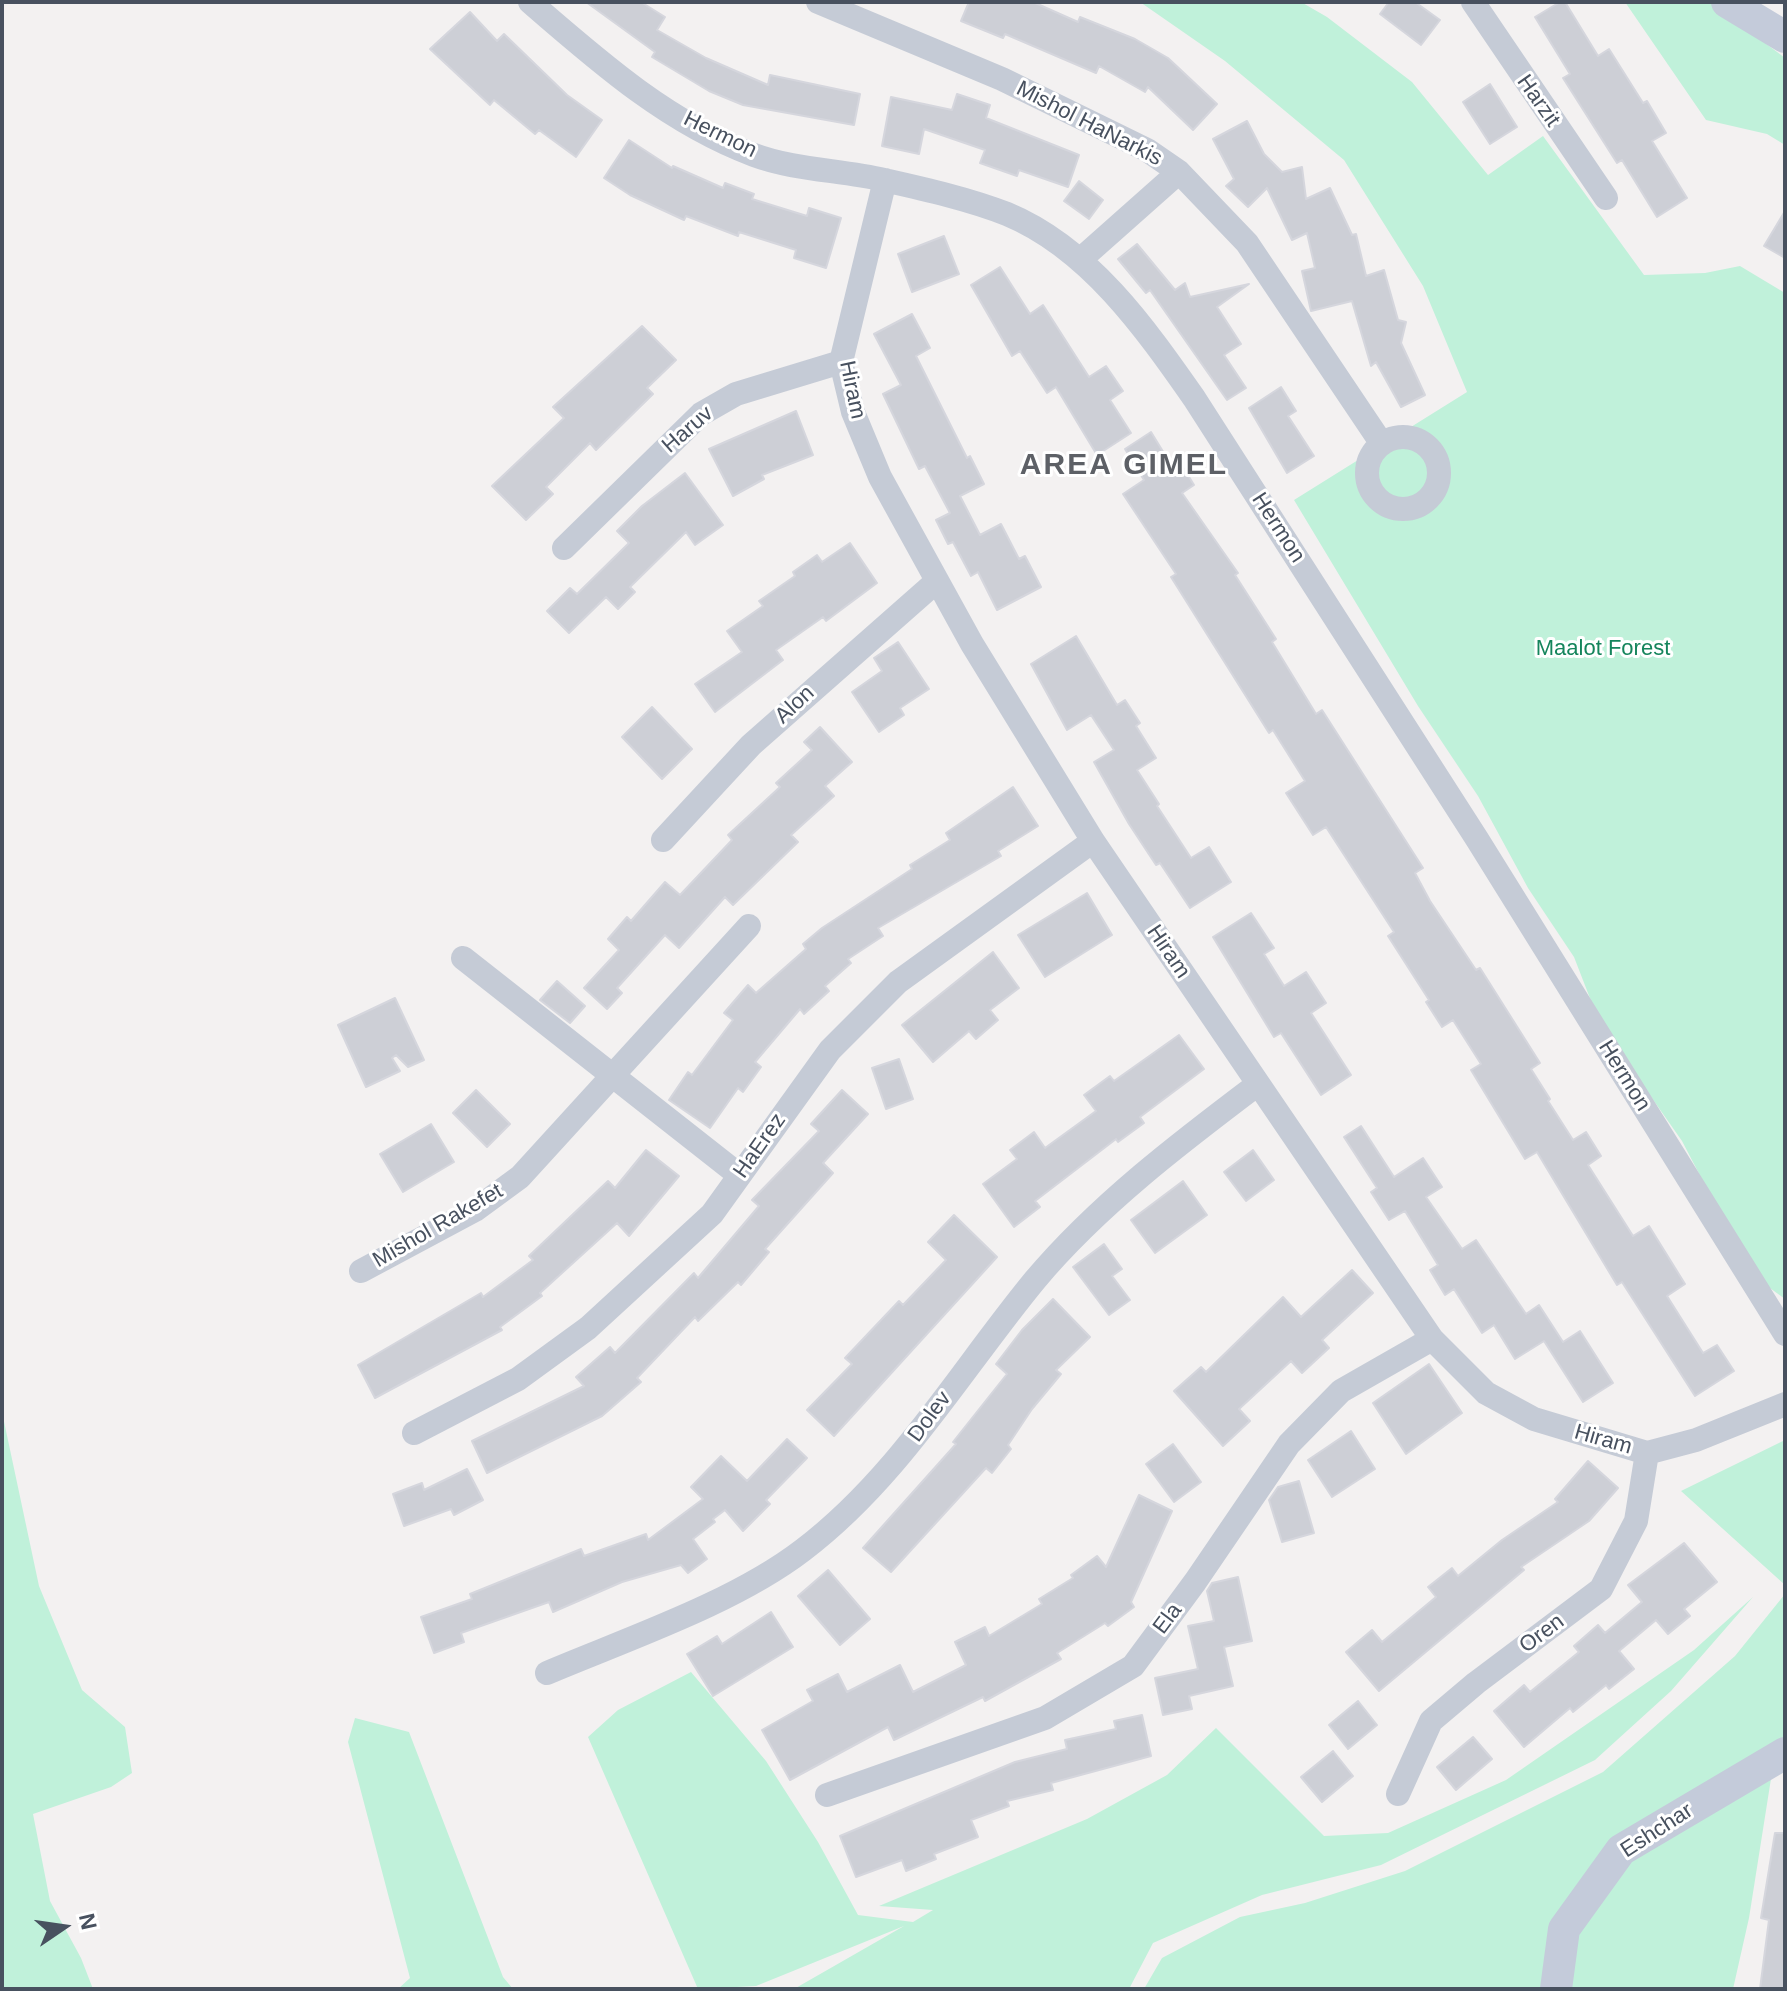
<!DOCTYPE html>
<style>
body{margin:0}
#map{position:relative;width:1787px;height:1991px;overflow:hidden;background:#f3f1f1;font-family:Helvetica,sans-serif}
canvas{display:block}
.frame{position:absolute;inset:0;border:4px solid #48515f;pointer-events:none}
.north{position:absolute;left:24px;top:1887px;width:80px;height:80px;-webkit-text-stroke:6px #fff;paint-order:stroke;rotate:77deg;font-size:22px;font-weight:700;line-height:32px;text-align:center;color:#48515f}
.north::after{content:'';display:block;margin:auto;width:28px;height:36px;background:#48515f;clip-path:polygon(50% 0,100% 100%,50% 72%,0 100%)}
</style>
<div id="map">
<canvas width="1787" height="1991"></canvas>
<div class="frame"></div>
<div class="north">N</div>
</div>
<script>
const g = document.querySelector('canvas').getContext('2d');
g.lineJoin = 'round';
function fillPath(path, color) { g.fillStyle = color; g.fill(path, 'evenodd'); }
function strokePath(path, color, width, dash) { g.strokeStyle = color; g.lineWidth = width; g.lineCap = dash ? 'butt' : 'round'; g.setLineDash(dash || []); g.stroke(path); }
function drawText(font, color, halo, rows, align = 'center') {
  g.font = font + ' Helvetica,sans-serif'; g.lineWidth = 6; g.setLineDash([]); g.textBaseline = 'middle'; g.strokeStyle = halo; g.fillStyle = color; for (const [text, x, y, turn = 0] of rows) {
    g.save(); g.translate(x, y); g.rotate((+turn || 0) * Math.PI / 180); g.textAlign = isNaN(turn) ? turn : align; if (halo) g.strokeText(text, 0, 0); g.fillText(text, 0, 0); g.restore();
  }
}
fillPath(new Path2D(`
 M1140 2H1301L1327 17 1412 82 1488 175 1543 136 1644 275 1705 273 1740 266 1785 293V1299L1752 1275 1682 1141 1600 1024 1574 957 1528 888 1478 796 1418 706 1294 500 1467 392 1423 286 1344 160 1225 61Z
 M1625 2H1711L1785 58V145L1767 134 1706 120Z
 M2 1412 39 1586 82 1690 125 1727 132 1773 111 1787 33 1814 50 1901 81 1958 93 1989H2Z
 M1785 1440V1585L1681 1491Z
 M1785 1594V1740L1776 1747 1749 1918 1733 1989H1144L1162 1958 1240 1917 1305 1903 1405 1871 1603 1772 1735 1656Z
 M1753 1597 1671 1691 1595 1760 1381 1865 1262 1895 1153 1943 1129 1989H794L904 1926 756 1986 698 1989 588 1737 618 1710 691 1672 766 1761 818 1842 858 1915 913 1922 933 1910 879 1906 1087 1819 1167 1775 1216 1728 1324 1836 1388 1833 1506 1780 1694 1650Z
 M355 1718 409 1732 503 1977 513 1989H398L410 1978 348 1742Z`), '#c0f1da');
const building = new Path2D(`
 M586 2H641L665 17 657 30 706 58 768 85 770 75 860 94 854 125 743 105 709 91 652 57 655 52Z
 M969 2H1033L1078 22 1080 17 1135 39 1168 58 1217 104 1193 130 1148 87 1145 92 1099 66 1096 73 1005 34 1003 38 961 21Z
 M1389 2H1415L1440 20 1421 45 1380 14Z
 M1560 2H1565L1598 56 1609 49 1643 103 1647 101 1666 133 1652 141 1687 198 1657 217 1622 160 1617 163 1563 78 1570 74 1535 17Z
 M470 12 497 41 504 34 567 95 602 120 576 157 539 130 535 134 494 100 490 105 430 49Z
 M1490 84 1517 127 1490 144 1463 102Z
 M957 94 990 105 986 118 1079 155 1068 187 1019 170 1017 176 980 163 985 150 924 129 919 154 882 146 891 97 952 110Z
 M1247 121 1264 154 1282 172 1302 167 1306 199 1330 188 1352 235 1356 234 1366 276 1384 270 1398 320 1406 322 1401 343 1425 395 1401 407 1376 362 1371 366 1352 301 1311 311 1302 271 1315 268 1307 233 1292 240 1267 188 1248 207 1226 186 1234 179 1213 139Z
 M629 140 672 168 673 166 723 188 725 183 754 194 752 199 807 216 809 208 841 218 826 268 794 258 796 250 739 232 738 236 686 216 684 220 630 195 604 178Z
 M1079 181 1103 200 1089 219 1064 201Z
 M1785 211V258L1764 246Z
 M944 236 959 274 912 292 898 254Z
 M1137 244 1175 290 1185 283 1190 297 1249 284 1217 307 1241 344 1224 355 1246 388 1227 400 1150 290 1146 293 1118 259Z
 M1000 267 1030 314 1043 305 1089 377 1106 366 1123 391 1110 400 1131 433 1097 455 1056 387 1047 393 1020 351 1012 356 971 285Z
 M912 314 930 348 916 356 967 458 970 456 984 484 960 496 980 535 1001 524 1019 559 1025 556 1041 587 997 610 978 572 971 576 953 542 948 544 936 520 950 513 925 466 919 469 883 394 901 385 874 334Z
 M642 326 676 360 647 388 653 394 596 450 590 443 546 487 553 494 526 520 492 486 564 418 553 407Z
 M1281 387 1296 411 1288 416 1314 456 1287 473 1249 408Z
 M796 411 813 455 762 475 764 479 733 496 709 449Z
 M1151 432 1170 463 1178 459 1194 485 1182 493 1238 573 1235 575 1276 639 1272 642 1316 714 1322 710 1423 868 1415 873 1430 901 1476 970 1480 968 1540 1063 1531 1069 1550 1099 1548 1101 1573 1140 1586 1132 1601 1156 1588 1165 1633 1236 1649 1226 1685 1284 1667 1296 1703 1353 1717 1345 1734 1371 1695 1396 1622 1282 1617 1285 1537 1152 1525 1159 1471 1070 1481 1064 1453 1020 1442 1027 1426 1002 1429 1000 1388 936 1394 932 1326 827 1313 835 1286 793 1305 781 1273 730 1269 733 1254 709 1171 577 1176 574 1123 494 1144 480 1125 449Z
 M685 473 723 525 695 545 686 532 630 587 635 592 618 609 606 597 569 633 547 611 570 588 577 594 629 543 617 531 642 506Z
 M850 543 877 583 826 621 823 617 776 650 783 660 715 712 695 684 742 652 727 631 763 606 759 601 795 576 793 572 817 555 822 562Z
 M1076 636 1117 705 1125 700 1140 723 1136 726 1156 758 1137 770 1159 804 1157 806 1191 858 1209 847 1231 882 1190 908 1160 863 1156 865 1129 824 1094 762 1114 750 1091 715 1067 730 1031 664Z
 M898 642 929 689 900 708 904 715 879 732 852 692 882 671 874 658Z
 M652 707 692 749 662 779 622 737Z
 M820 727 852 762 825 786 834 796 791 835 798 842 733 905 725 897 679 948 665 935 617 988 622 993 607 1009 584 988 619 950 608 939 627 917 631 921 665 882 680 895 732 840 728 835 780 787 776 783 812 750 804 742Z
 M1013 787 1038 826 998 851 1001 856 878 928 883 936 848 959 851 963 825 986 829 991 804 1014 800 1009 755 1062 761 1067 743 1092 738 1088 710 1128 669 1100 688 1072 692 1075 733 1020 724 1013 748 985 756 993 806 949 803 944 822 928 912 869 910 865 950 840 946 833Z
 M1087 893 1112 935 1045 977 1018 935Z
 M1251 913 1274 948 1264 954 1284 986 1306 972 1326 1003 1311 1013 1351 1075 1321 1095 1281 1033 1274 1037 1213 937Z
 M993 952 1019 988 990 1010 998 1020 976 1039 969 1031 933 1062 902 1025Z
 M557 981 585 1006 570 1023 540 1000Z
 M395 998 424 1060 408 1067 396 1055 392 1058 400 1071 366 1087 338 1025Z
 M1179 1035 1204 1069 1140 1117 1144 1123 1118 1142 1116 1139 1035 1201 1040 1207 1014 1227 983 1184 1017 1159 1010 1150 1034 1132 1045 1148 1096 1111 1084 1095 1110 1076 1114 1081Z
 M899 1059 913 1099 886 1109 872 1068Z
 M476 1090 510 1124 487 1147 453 1113Z
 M842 1090 868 1114 823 1163 833 1173 765 1249 769 1252 741 1285 738 1282 698 1321 695 1317 637 1378 641 1382 602 1416 487 1473 472 1441 584 1386 576 1377 610 1347 615 1353 694 1273 698 1278 759 1206 752 1200 819 1131 811 1124Z
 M431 1124 454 1162 403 1192 380 1154Z
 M1361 1126 1394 1177 1423 1158 1442 1187 1426 1197 1462 1249 1476 1240 1526 1314 1539 1305 1563 1342 1580 1331 1613 1383 1583 1402 1544 1341 1515 1359 1494 1325 1482 1333 1454 1289 1445 1295 1430 1270 1438 1265 1405 1211 1389 1220 1371 1192 1377 1188 1344 1137Z
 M646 1150 679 1176 629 1236 617 1223 540 1293 542 1296 500 1327 502 1330 375 1398 358 1365 481 1293 483 1297 533 1260 529 1256 608 1181 615 1188Z
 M1253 1150 1274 1180 1246 1201 1224 1172Z
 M1183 1181 1207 1215 1155 1253 1131 1220Z
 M954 1215 997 1257 834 1436 807 1410 852 1364 845 1358 899 1301 903 1305 946 1260 928 1242Z
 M1104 1244 1122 1269 1112 1276 1130 1300 1109 1315 1073 1267Z
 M1352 1270 1373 1293 1322 1340 1329 1348 1302 1373 1291 1361 1239 1409 1250 1421 1223 1446 1174 1391 1201 1367 1206 1372 1283 1297 1301 1317Z
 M1053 1299 1090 1337 1056 1370 1061 1374 1032 1409 1008 1445 1011 1449 992 1473 986 1468 891 1572 863 1548 956 1444 953 1442 1007 1374 996 1364 1022 1330Z
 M1429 1364 1462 1413 1406 1454 1373 1403Z
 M1351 1431 1375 1469 1332 1497 1308 1460Z
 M787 1439 807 1458 766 1500 770 1504 743 1531 725 1510 713 1519 715 1522 693 1539 707 1559 688 1573 681 1565 622 1582 553 1612 549 1602 461 1633 464 1642 434 1653 421 1617 472 1599 470 1594 581 1549 584 1556 646 1534 648 1540 703 1499 691 1487 721 1456 747 1481Z
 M1173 1444 1201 1482 1174 1502 1146 1464Z
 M1588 1461 1618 1488 1589 1521 1521 1567 1524 1570 1379 1691 1346 1652 1372 1630 1382 1642 1436 1597 1428 1587 1452 1568 1458 1576 1502 1540 1558 1502 1555 1499Z
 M467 1469 483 1500 454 1515 451 1509 404 1526 393 1494 422 1483 424 1490Z
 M1299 1481 1314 1533 1282 1542 1269 1500 1278 1487Z
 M1139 1495 1172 1511 1131 1602 1134 1607 1108 1626 1105 1623 1057 1653 1061 1659 985 1701 983 1697 894 1740 888 1727 790 1780 762 1730 813 1701 807 1690 838 1674 847 1692 900 1665 913 1692 966 1665 955 1642 985 1627 989 1636 1042 1604 1039 1599 1073 1578 1071 1575 1097 1556 1106 1567Z
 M1684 1543 1717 1582 1684 1609 1690 1616 1668 1634 1656 1620 1619 1651 1634 1669 1609 1689 1606 1685 1573 1712 1570 1708 1524 1747 1494 1711 1524 1685 1530 1692 1579 1652 1574 1646 1598 1625 1605 1633 1642 1602 1628 1585Z
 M828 1570 870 1619 840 1645 798 1596Z
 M1238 1577 1252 1641 1224 1647 1233 1686 1189 1696 1192 1709 1163 1715 1155 1678 1198 1669 1188 1626 1214 1621 1207 1591 1212 1583Z
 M771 1612 793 1647 713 1696 687 1654 717 1636 722 1644Z
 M1358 1701 1377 1725 1348 1749 1329 1725Z
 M1142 1715 1151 1756 1051 1783 1053 1790 1007 1801 1009 1806 971 1820 978 1837 934 1854 936 1859 906 1871 902 1860 856 1877 840 1836 1015 1762 1067 1749 1065 1740 1116 1729 1114 1721Z
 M1473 1737 1492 1759 1456 1790 1437 1767Z
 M1333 1751 1353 1776 1322 1802 1301 1777Z
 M1775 1833H1785V1989H1760L1769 1920 1761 1918Z`);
fillPath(building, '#cdcfd6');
strokePath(building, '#d5d6dd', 2);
strokePath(new Path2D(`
 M530 2C598 61 668 123 754 155 794 170 842 170 884 180 924 189 969 199 1007 214 1089 248 1145 328 1194 398L1477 839 1785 1334
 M818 2 1002 79 1147 150 1179 172 1247 243 1382 444
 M1473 2 1606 198
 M885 180 841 362 853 412 880 477 972 644 1093 841 1432 1339 1486 1393 1534 1419 1647 1453 1696 1440 1785 1404
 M1081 259 1179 172
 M1367 473a36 36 0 1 1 72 0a36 36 0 1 1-72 0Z
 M564 548 701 414 736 394 841 362
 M663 840 751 745 937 581
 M463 958 739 1175
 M361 1271 475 1210 520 1177 749 926
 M414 1433 518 1379 588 1328 712 1214 830 1050 898 982 1093 841
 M547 1673C627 1639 734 1603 803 1550 898 1478 960 1371 1035 1280 1098 1205 1181 1142 1258 1084
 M1398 1794 1431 1721 1476 1683 1601 1589 1636 1521 1647 1453
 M827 1795 1045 1718 1133 1666 1195 1582 1289 1444 1341 1391 1432 1339`), '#c5cbd6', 24);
strokePath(new Path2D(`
 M1727 2 1785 37
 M1556 1989 1564 1929 1621 1850 1785 1753`), '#c4cbda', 32);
drawText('22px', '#48515f', '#fff', [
 ["Harzit",1538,101,55],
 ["Mishol HaNarkis",1089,124,27],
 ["Hermon",720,135,26],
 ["Hiram",852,390,78],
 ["Haruv",688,430,-41],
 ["Hermon",1278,528,57],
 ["Alon",795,705,-43],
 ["Hiram",1168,952,56],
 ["Hermon",1624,1076,58],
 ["HaErez",760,1146,-55],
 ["Mishol Rakefet",438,1226,-30],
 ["Dolev",930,1417,-54],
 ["Hiram",1603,1440,16],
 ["Ela",1168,1619,-53],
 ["Oren",1542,1634,-37],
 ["Eshchar",1657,1831,-33]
]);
drawText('22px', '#15855c', '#fff', [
 ["Maalot Forest",1603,649]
]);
g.letterSpacing = '2px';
drawText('bold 30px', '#5d6066', '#fff', [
 ["AREA GIMEL",1124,466]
]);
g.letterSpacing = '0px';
</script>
